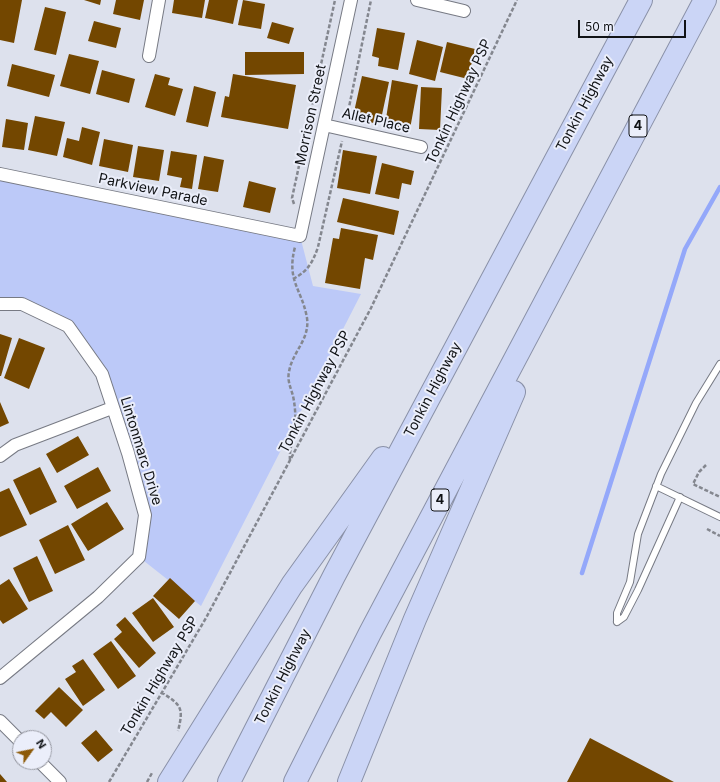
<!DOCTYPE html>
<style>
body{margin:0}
#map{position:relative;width:720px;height:782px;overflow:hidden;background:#dde1ed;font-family:Inter,sans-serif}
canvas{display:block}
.north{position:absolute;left:12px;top:730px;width:40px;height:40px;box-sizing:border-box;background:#ebeefa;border:1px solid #94969f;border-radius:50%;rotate:57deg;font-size:11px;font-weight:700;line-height:16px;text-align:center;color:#111316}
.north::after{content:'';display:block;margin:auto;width:14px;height:18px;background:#8d5a08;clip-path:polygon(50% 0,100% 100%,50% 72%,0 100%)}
.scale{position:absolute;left:578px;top:20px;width:108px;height:18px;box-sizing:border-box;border:2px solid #111316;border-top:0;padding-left:5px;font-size:12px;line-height:14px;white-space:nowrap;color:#111316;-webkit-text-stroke:3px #ebeefa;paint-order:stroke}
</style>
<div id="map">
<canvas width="720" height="782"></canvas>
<div class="north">N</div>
<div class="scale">50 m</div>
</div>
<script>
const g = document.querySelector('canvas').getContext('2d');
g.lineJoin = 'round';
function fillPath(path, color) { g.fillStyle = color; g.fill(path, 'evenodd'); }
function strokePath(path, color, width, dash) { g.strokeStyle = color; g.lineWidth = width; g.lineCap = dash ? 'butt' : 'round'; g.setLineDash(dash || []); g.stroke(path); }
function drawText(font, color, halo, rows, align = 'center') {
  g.font = font + ' Inter,sans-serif'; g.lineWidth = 4; g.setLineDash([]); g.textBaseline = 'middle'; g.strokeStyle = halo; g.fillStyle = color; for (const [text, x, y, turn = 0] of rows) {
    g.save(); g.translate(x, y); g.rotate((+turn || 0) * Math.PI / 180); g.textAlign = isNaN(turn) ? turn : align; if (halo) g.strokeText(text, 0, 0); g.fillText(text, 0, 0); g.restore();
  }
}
fillPath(new Path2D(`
 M0 174 300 236 313 286 361 294 201 606 139 557 145 515 102 374 68 326 22 304H0Z`), '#bcc9f8');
strokePath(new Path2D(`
 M582 573 685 249 720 187`), '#94a8fa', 4.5);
fillPath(new Path2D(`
 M0 0H22L14 43 0 40Z
 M84 0H101L100 5Z
 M116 0H144L140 20 113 14Z
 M174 0H205L202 18 172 13Z
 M209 0H238L233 24 205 18Z
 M243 0 265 4 261 29 238 25Z
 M45 7 66 12 56 55 34 50Z
 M94 21 121 28 116 48 88 41Z
 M272 22 294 28 289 44 267 38Z
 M377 28 405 33 398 70 378 66 379 58 372 56Z
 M417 40 443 47 435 81 409 74Z
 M447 42 475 49 468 79 440 72Z
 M245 52H304V74L245 75Z
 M69 54 99 61 90 94 60 86Z
 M12 64 55 75 49 97 7 86Z
 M102 70 135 79 129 103 96 94Z
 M155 74 170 78 168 85 183 89 175 116 145 107Z
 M233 74 296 85 288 129 221 117 225 96 229 97Z
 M362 76 389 82 380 124 368 122 370 116 354 112Z
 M392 80 418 85 410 129 385 125Z
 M194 86 216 92 208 127 186 122Z
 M421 87 442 88 440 130 419 129Z
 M35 116 65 122 57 156 28 150Z
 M6 119 28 123 24 150 2 147Z
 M82 127 100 132 92 165 63 157 67 138 79 141Z
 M104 139 133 145 128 172 99 166Z
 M138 146 164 150 159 181 133 177Z
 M343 150 377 156 370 194 337 188Z
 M171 151 197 155 192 189 180 187 182 178 167 175Z
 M204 156 224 160 218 192 198 189Z
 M382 163 414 171 411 185 402 183 399 199 375 194Z
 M249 181 276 188 270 213 243 207Z
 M343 198 399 211 394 235 337 222Z
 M341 228 378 235 373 260 365 258 360 289 325 283 333 238 339 239Z
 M0 334 12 338 1 376H0Z
 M19 338 45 348 29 389 4 378Z
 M0 402 9 423 0 427Z
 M78 436 89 455 57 473 46 454Z
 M40 467 57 502 30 515 13 480Z
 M98 467 111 491 77 509 64 486Z
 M9 488 27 525 0 537V492Z
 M107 502 124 529 88 551 71 524Z
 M68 525 85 560 55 574 39 540Z
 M37 556 53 591 29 602 13 568Z
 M170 578 195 601 179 619 153 596Z
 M9 579 28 609 3 624 0 620V585Z
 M153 598 174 627 153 642 132 613Z
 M125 617 156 653 139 668 114 639 122 632 116 625Z
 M111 641 136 676 118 689 93 654Z
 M83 659 105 690 83 706 65 679 76 672 72 666Z
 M59 687 83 710 66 727 51 712 44 719 35 711Z
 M96 730 113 750 98 762 81 743Z
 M590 738 674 782H567Z
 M0 774 7 782H0Z`), '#734700');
const service = new Path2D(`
 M656 486 720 517
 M617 622V613L630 582 638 534 661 474 696 403 720 364
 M617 622 624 617 638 590 680 497`);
const minor = new Path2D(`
 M417 0 464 11
 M149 56 159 0
 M324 125 421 147
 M0 174 300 236 351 0
 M0 304H22L68 326 102 374 128 453 145 515 139 557 98 597 0 678
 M0 456 15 445 112 408
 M0 721 20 741
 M40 762 60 782`);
const motorway = new Path2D(`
 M169 782 292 585 383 458
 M229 782 334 576 641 0
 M295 782 370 633 705 0
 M349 782 415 619 514 392`);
strokePath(service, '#777a84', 8);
strokePath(minor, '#777a84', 14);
strokePath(motorway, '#8a91a8', 24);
strokePath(new Path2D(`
 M347 117 371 0
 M294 204 292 198 335 0
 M293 279C308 271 313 262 318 247L342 141
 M290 460C289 448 294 438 295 427 296 418 295 405 293 396 291 388 287 381 289 372 292 352 310 340 307 318 302 289 286 281 295 247
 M706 465 699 472 693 484 720 497
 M707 529 720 536
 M161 692C181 705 184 707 178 731
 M109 782 206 618 371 308 517 0
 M147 782 152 773`), '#84878f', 2.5, [4, 2]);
strokePath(service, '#fff', 6);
strokePath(minor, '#fff', 12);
strokePath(motorway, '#cbd5f6', 22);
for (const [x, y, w] of [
 [638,126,18],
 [440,500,18]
]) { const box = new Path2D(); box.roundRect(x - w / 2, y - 11, w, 22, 3); g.fillStyle = '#ebeefa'; g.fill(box); strokePath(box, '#111316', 1); }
drawText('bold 13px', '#111316', null, [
 ["4",638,126],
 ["4",440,500]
]);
drawText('14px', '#111316', '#ebeefa', [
 ["Tonkin Highway PSP",459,102,-65],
 ["Tonkin Highway",585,104,-62],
 ["Morrison Street",311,115,-78],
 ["Allet Place",376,121,13],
 ["Parkview Parade",153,190,12],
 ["Tonkin Highway",433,390,-62],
 ["Tonkin Highway PSP",315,392,-62],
 ["Lintonmarc Drive",141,451,73],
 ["Tonkin Highway PSP",160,676,-59],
 ["Tonkin Highway",283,677,-63]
]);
</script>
